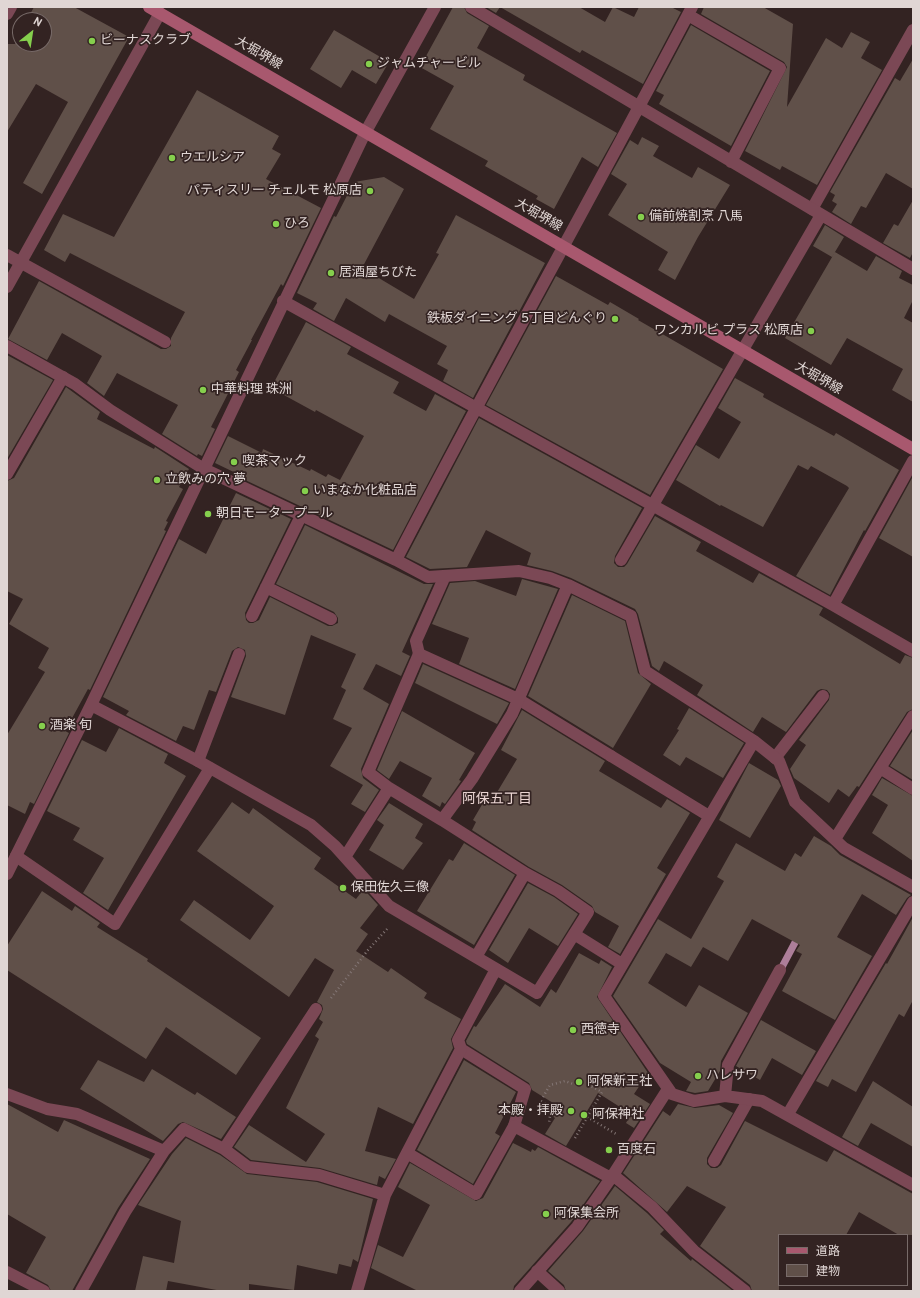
<!DOCTYPE html>
<meta charset="utf-8">
<style>
body{margin:0}
#map{position:relative;width:920px;height:1298px;overflow:hidden;background:#332322;font-family:Overpass,"Noto Sans JP",sans-serif}
canvas{display:block}
.frame{position:absolute;inset:0;border:8px solid #e0d6d4;pointer-events:none}
.legend{position:absolute;left:778px;top:1234px;width:130px;height:52px;box-sizing:border-box;background:#332322;border:1px solid #786b69;margin:0;padding:5px 7px;list-style:none;font-size:12px;color:#e0d6d4}
.legend li{display:flex;align-items:center;gap:8px;height:20px}
.legend b{width:20px;border:1px solid #786b69}
.north{position:absolute;left:12px;top:12px;width:40px;height:40px;box-sizing:border-box;background:#332322;border:1px solid #786b69;border-radius:50%;rotate:30deg;font-size:11px;font-weight:700;line-height:16px;text-align:center;color:#e0d6d4}
.north::after{content:'';display:block;margin:auto;width:14px;height:18px;background:#85cf4d;clip-path:polygon(50% 0,100% 100%,50% 72%,0 100%)}
</style>
<div id="map">
<canvas width="920" height="1298"></canvas>
<div class="frame"></div>
<ul class="legend">
<li><b style="height:5px;background:#a8586e"></b>道路</li>
<li><b style="height:11px;background:#605049"></b>建物</li>
</ul>
<div class="north">N</div>
</div>
<script>
const g = document.querySelector('canvas').getContext('2d');
g.lineJoin = 'round';
function strokePath(path, color, width, dash) { g.strokeStyle = color; g.lineWidth = width; g.lineCap = dash ? 'butt' : 'round'; g.setLineDash(dash || []); g.stroke(path); }
function fillPath(path, color) { g.fillStyle = color; g.fill(path, 'evenodd'); }
function drawText(font, color, halo, rows, align = 'center') {
  g.font = font + ' Overpass,"Noto Sans JP",sans-serif'; g.lineWidth = 3.5; g.setLineDash([]); g.textBaseline = 'middle'; g.strokeStyle = halo; g.fillStyle = color; for (const [text, x, y, turn = 0] of rows) {
    g.save(); g.translate(x, y); g.rotate((+turn || 0) * Math.PI / 180); g.textAlign = isNaN(turn) ? turn : align; if (halo) g.strokeText(text, 0, 0); g.fillText(text, 0, 0); g.restore();
  }
}
strokePath(new Path2D(`
 M782 967 799 935`), '#ad7e99', 7);
fillPath(new Path2D(`
 M34 7H74L129 37 42 194 23 183 68 102 36 84 7 132V44H15L20 34V44H44V20H27Z
 M453 7H464L467 13 489 26 477 48 525 75 523 80 617 133 598 167 582 157 554 209 536 199 538 196 485 166 488 161 430 129 454 86 420 67Z
 M486 7H579L605 22 613 7 634 17 639 7H671L681 12 643 84 582 50 580 53 500 7 496 13Z
 M704 7H763L793 24 787 107 826 38 842 48 851 32 870 42 861 58 882 70 817 185 782 166 780 170 745 151 787 67 784 62 701 14Z
 M691 25 770 71 731 146 659 104 664 95 656 91Z
 M334 30 389 62 376 84 352 70 341 88 310 69Z
 M913 59V189L886 173 866 208 861 206 851 224 832 212 837 204 832 201 835 195 830 192 895 78 900 81Z
 M197 90 279 136 272 149 281 154 266 179 321 208 283 286 281 284 251 340H252L236 370 239 372 211 427 215 429 202 456 198 454 197 456 162 434 178 405 117 373 104 396 87 383 102 356 62 333 47 360 8 339 39 281 161 349H166L171 346V338L185 312 70 253 65 262 44 250 63 214 114 237Z
 M642 137 659 146 653 156 692 178 698 167 730 185 698 237 675 280 658 270 668 252 608 215 627 184 611 174 630 140 638 145Z
 M384 177 404 189 362 268 414 299 439 254 436 253 456 215 545 263 473 398 443 381 448 370 437 364 447 346 389 314 385 322 346 298 334 321 313 309 317 303 297 293 334 216 336 217 354 182Z
 M913 200V252L910 258 883 243 894 224 898 226Z
 M825 225 844 237 832 257 813 246Z
 M835 252 867 271 876 256 902 271 899 278 913 285V300L904 318 913 323V402L892 390 903 369 847 338 831 365 785 338Z
 M556 276 608 305 610 302 639 319 638 320 723 369 650 495 486 405Z
 M306 322 351 347 347 354 399 382 393 393 426 411 435 394 466 411 393 550 243 479 244 477 215 463 228 436 262 453 263 449 310 471 311 469 326 477 328 474 340 480 364 436 316 410 315 412 271 388Z
 M7 355 53 380 7 459Z
 M735 378 764 394 763 397 834 436 836 433 899 470 865 531 864 530 830 595 796 576 849 488 847 486 811 466 808 470 798 465 763 527 721 505 720 506 676 480 696 445 719 459 741 422 718 408Z
 M66 387 100 412 97 419 154 449 155 447 189 469 179 487 183 489 166 521 168 522 164 530 166 531 90 690 88 689 65 731 69 733 34 804 30 802 25 814 7 805V735L45 672 38 668 49 648 9 624 23 599 7 591V481L14 478Z
 M479 418 642 508 615 556 614 563 618 567H624L627 564 655 516 701 542 696 551 753 583 759 573 823 608 819 615 900 664 905 655 913 658V709L907 712 859 787 857 786 849 797 838 789 829 803 794 778 790 769 806 745 799 740 829 700 830 694 827 690 821 689 817 691 786 732 762 717 753 732 697 695 703 685 664 661 659 671 652 666 638 614 635 609 571 578 552 571 527 565 531 553 486 530 467 567 430 569 406 557Z
 M912 478H913V557L879 538Z
 M236 493 291 519 245 613 246 620 249 623H253L259 620 270 597 328 626H332L338 623V618L334 612 276 584 305 525 424 584H433L402 652 410 656 401 676 376 664 363 689 389 704 361 769 363 778 379 790 365 812 351 804 363 785 330 766 352 728 333 719 346 690 341 687 356 654 311 635 285 715 231 697 246 656 245 650 238 647 232 651 216 692 209 690 194 730 183 726 176 741 126 715 129 711 103 697 179 539 206 554Z
 M522 579 558 589 515 689 459 664 469 638 432 624 450 583 475 581 516 596Z
 M572 595 625 621 638 673 651 684 613 748 528 696Z
 M423 664 509 703 497 724 415 683Z
 M689 708 744 743 723 778 686 757 680 766 663 755 679 730 677 729Z
 M522 710 605 761 599 771 661 808 667 799 690 813 657 868 666 874 620 954 608 947 619 926 595 912 592 906 562 885 529 867 472 830 476 822 473 820 487 796 493 799 517 759 501 750Z
 M402 711 475 753 459 780 461 781 445 804 442 802 440 807 422 796 432 778 400 761 389 779 377 770Z
 M119 728 168 754 164 763 186 776 108 910 83 893 104 858 73 840 80 828 47 811 82 740 106 752Z
 M913 730V780L890 766Z
 M749 763 778 780 781 786 750 838 719 820Z
 M882 778 913 796V861L872 833 888 805 872 795Z
 M232 802 249 814 253 808 321 858 314 869 356 899 363 890 368 894 378 905 360 928 368 934 356 951 388 972 391 968 427 993 424 998 461 1019 451 1039 453 1048 413 1124 378 1107 365 1151 396 1159 385 1179 379 1176 377 1185 320 1168 251 1160 234 1147 249 1125 306 1162 325 1134 286 1108 319 1039 315 1036 323 1022 319 1019 323 1009 322 1005 317 1002 334 970 315 958 289 997 180 920 194 900 250 940 274 906 197 851Z
 M389 803 423 824 415 838 423 843 403 870 369 850 384 825 377 820Z
 M814 836 831 846 840 855 911 895 907 898 896 915 862 894 837 937 872 956 835 1020 782 991 802 954 796 951 800 945 752 919 728 961 703 947 691 967 666 953 648 983 686 1007 699 985 748 1013 721 1061 720 1071 708 1091 695 1093 686 1091 691 1082 660 1063 613 996 658 919 691 939 724 881 717 877 736 843 785 871 795 853 801 857Z
 M464 843 515 875 474 945 417 911 449 859 453 861Z
 M528 883 554 897 578 914 558 946 529 928 508 963 489 950Z
 M42 891 72 911 75 906 100 923 97 927 148 959 147 961 261 1038 236 1075 166 1027 146 1059 7 970V946Z
 M913 917V1000L904 1017 899 1014 856 1092 832 1079 828 1087 816 1081 886 963 887 964Z
 M579 953 599 964 601 960 612 967 597 997 648 1073 634 1094 650 1104 634 1128 626 1123 631 1114 598 1093 566 1146 545 1134 555 1118 552 1116 558 1106 532 1090 529 1083 467 1044 466 1041 474 1026 476 1027 505 984 540 1007 551 989 556 993Z
 M761 1020 816 1051 802 1075 772 1058 760 1080 736 1066Z
 M98 1060 144 1082 152 1069 195 1095 197 1092 236 1117 221 1139 183 1122 178 1124 163 1141 80 1089Z
 M464 1060 516 1092 495 1133 500 1136 473 1184 417 1150Z
 M873 1081 913 1107V1147L871 1123 858 1146 842 1137Z
 M7 1104 58 1132 64 1120 150 1159 118 1208 72 1291H51L48 1285 26 1273 46 1237 7 1214Z
 M678 1104 695 1108 719 1105 733 1113 707 1158V1164L711 1168H717L721 1165 745 1121 827 1162 834 1150 913 1194V1235H899L859 1212 846 1235H779V1291H752L750 1285 700 1246 726 1207 687 1186 667 1212 623 1173 663 1111 670 1116Z
 M186 1138 220 1155 247 1174 317 1182 373 1199 358 1262 353 1259 351 1267 339 1264 337 1274 297 1265 294 1290 249 1284V1291H222L168 1281 166 1291H135L143 1256 174 1263 181 1221 138 1205 172 1154Z
 M513 1143 531 1152 532 1149 535 1151 538 1147 600 1181 571 1222 514 1286 513 1291H418L371 1268 378 1245 403 1257 430 1205 398 1187 410 1163 476 1201 483 1198Z
 M615 1186 647 1213 664 1230 660 1234 691 1261 692 1259 733 1291H566L564 1285 548 1271 583 1231Z`), '#605049');
strokePath(new Path2D(`
 M331 998 368 950 388 928
 M543 1097 550 1085 565 1081 573 1084
 M541 1101 548 1105 550 1116 549 1124
 M587 1117 618 1135
 M575 1138 602 1092 589 1085`), '#837675', 2.5, [1, 3]);
strokePath(new Path2D(`
 M812 209 913 30
 M7 474 63 377
 M419 654 416 641 445 576
 M518 699 611 756
 M775 758 823 696
 M198 761 239 654
 M16 856 115 924 210 768
 M461 1049 525 1089 514 1126
 M714 1161 749 1099`), '#7b4855', 12);
strokePath(new Path2D(`
 M471 7 913 269
 M7 14 11 7
 M688 15 780 68 731 162
 M7 255 165 342
 M7 287 160 13
 M283 301 833 605 913 651
 M7 346 75 384 110 410 204 469 396 560 428 577 519 571 550 578 568 585 631 616 645 671 754 741 779 761 795 802 844 848 913 887
 M396 560C492 374 595 192 692 7
 M621 560 821 215
 M266 587 331 619
 M833 605 913 461
 M252 616 301 516
 M91 705 198 761 311 825 335 846 389 906 537 993 588 912 558 891 525 873 442 820 472 779 512 714 568 585
 M754 741 604 996 672 1094 694 1101 725 1096 762 1101 913 1185
 M611 756 709 816
 M880 768 913 789
 M442 820 389 788 368 772 419 654 518 699
 M835 839 913 716
 M345 857 389 788
 M7 874 91 705 365 133 435 7
 M574 934 622 964
 M476 957 525 873
 M7 1094 47 1109 77 1114 164 1151 184 1129 224 1149 248 1167 319 1175 385 1195
 M725 1096 728 1065 780 970
 M788 1114 913 902
 M224 1149 316 1009
 M407 1153 476 1194 514 1126 611 1178
 M613 1175 652 1207 694 1251 745 1291
 M537 1271 559 1291
 M7 1272 44 1291
 M81 1291 125 1212 164 1151
 M357 1291 385 1195 461 1049 458 1040 496 969
 M520 1291 577 1227 613 1175 668 1089`), '#7b4855', 12);
strokePath(new Path2D(`
 M149 7 913 449`), '#a8586e', 12);
for (const [x, y, r, color] of [
 [92,41,4,"#85cf4d"],
 [369,64,4,"#85cf4d"],
 [172,158,4,"#85cf4d"],
 [370,191,4,"#85cf4d"],
 [641,217,4,"#85cf4d"],
 [276,224,4,"#85cf4d"],
 [331,273,4,"#85cf4d"],
 [615,319,4,"#85cf4d"],
 [811,331,4,"#85cf4d"],
 [203,390,4,"#85cf4d"],
 [234,462,4,"#85cf4d"],
 [157,480,4,"#85cf4d"],
 [305,491,4,"#85cf4d"],
 [208,514,4,"#85cf4d"],
 [42,726,4,"#85cf4d"],
 [343,888,4,"#85cf4d"],
 [573,1030,4,"#85cf4d"],
 [698,1076,4,"#85cf4d"],
 [579,1082,4,"#85cf4d"],
 [571,1111,4,"#85cf4d"],
 [584,1115,4,"#85cf4d"],
 [609,1150,4,"#85cf4d"],
 [546,1214,4,"#85cf4d"]
]) { const dot = new Path2D(); dot.arc(x, y, r, 0, 2 * Math.PI); g.fillStyle = color; g.fill(dot); strokePath(dot, '#332322', 1.5); }
drawText('13px', '#e0d6d4', '#332322', [
 ["ビーナスクラブ",100,41],
 ["ジャムチャービル",377,64],
 ["ウエルシア",180,158],
 ["パティスリー チェルモ 松原店",362,191,"right"],
 ["備前焼割烹 八馬",649,217],
 ["ひろ",284,224],
 ["居酒屋ちびた",339,273],
 ["鉄板ダイニング 5丁目どんぐり",607,319,"right"],
 ["ワンカルビ プラス 松原店",803,331,"right"],
 ["中華料理 珠洲",211,390],
 ["喫茶マック",242,462],
 ["立飲みの穴 夢",165,480],
 ["いまなか化粧品店",313,491],
 ["朝日モータープール",216,514],
 ["酒楽 旬",50,726],
 ["保田佐久三像",351,888],
 ["西徳寺",581,1030],
 ["ハレサワ",706,1076],
 ["阿保新王社",587,1082],
 ["本殿・拝殿",563,1111,"right"],
 ["阿保神社",592,1115],
 ["百度石",617,1150],
 ["阿保集会所",554,1214]
], 'left');
drawText('13px', '#e0d6d4', '#332322', [
 ["大堀堺線",258,54,30],
 ["大堀堺線",538,216,30],
 ["大堀堺線",818,379,30]
]);
drawText('14px', '#ead4d2', '#332322', [
 ["阿保五丁目",497,800]
]);
</script>
